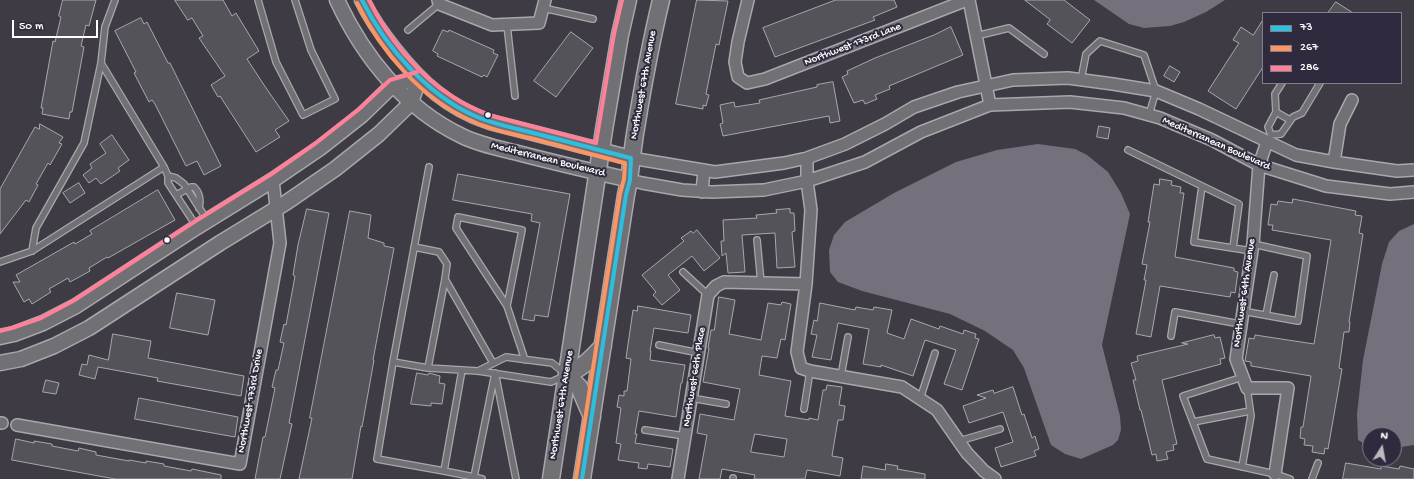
<!DOCTYPE html>
<style>
body{margin:0}
#map{position:relative;width:1414px;height:479px;overflow:hidden;background:#3e3b45;font-family:"Gochi Hand",sans-serif}
canvas{display:block}
.legend{position:absolute;left:1262px;top:12px;width:140px;height:72px;box-sizing:border-box;background:#2f2a3d;border:1px solid #827f8b;margin:0;padding:5px 7px;list-style:none;font-size:12px;color:#fff}
.legend li{display:flex;align-items:center;gap:8px;height:20px}
.legend b{width:20px;border:1px solid #827f8b}
.north{position:absolute;left:1362px;top:427px;width:40px;height:40px;box-sizing:border-box;background:#2f2a3d;border:1px solid #827f8b;border-radius:50%;rotate:11deg;font-size:11px;font-weight:700;line-height:16px;text-align:center;color:#fff}
.north::after{content:'';display:block;margin:auto;width:14px;height:18px;background:#bbbabe;clip-path:polygon(50% 0,100% 100%,50% 72%,0 100%)}
.scale{position:absolute;left:12px;top:20px;width:86px;height:18px;box-sizing:border-box;border:2px solid #fff;border-top:0;padding-left:5px;font-size:12px;line-height:14px;white-space:nowrap;color:#fff;-webkit-text-stroke:3px #2f2a3d;paint-order:stroke}
</style>
<div id="map">
<canvas width="1414" height="479"></canvas>
<ul class="legend">
<li><b style="height:5px;background:#2dbfdf"></b>73</li>
<li><b style="height:5px;background:#fb9564"></b>267</li>
<li><b style="height:5px;background:#ff8098"></b>286</li>
</ul>
<div class="north">N</div>
<div class="scale">50 m</div>
</div>
<script>
const g = document.querySelector('canvas').getContext('2d');
g.lineJoin = 'round';
function fillPath(path, color) { g.fillStyle = color; g.fill(path, 'evenodd'); }
function strokePath(path, color, width, dash) { g.strokeStyle = color; g.lineWidth = width; g.lineCap = dash ? 'butt' : 'round'; g.setLineDash(dash || []); g.stroke(path); }
function drawText(font, color, halo, rows, align = 'center') {
  g.font = font + ' "Gochi Hand",sans-serif'; g.lineWidth = 4; g.setLineDash([]); g.textBaseline = 'middle'; g.strokeStyle = halo; g.fillStyle = color; for (const [text, x, y, turn = 0] of rows) {
    g.save(); g.translate(x, y); g.rotate((+turn || 0) * Math.PI / 180); g.textAlign = isNaN(turn) ? turn : align; if (halo) g.strokeText(text, 0, 0); g.fillText(text, 0, 0); g.restore();
  }
}
fillPath(new Path2D(`
 M1094 0H1225L1206 12 1184 22 1170 26 1144 28 1129 24Z
 M1038 144 1075 149 1087 155 1108 172 1121 193 1130 214 1102 345 1120 416 1121 430 1118 440 1113 445 1081 459 1065 454 1051 445 1024 368 1013 350 985 331 950 314 862 291 838 282 830 272 829 250 834 235 845 222 894 193 956 162 997 150Z
 M1414 224V445L1394 448V435H1370V447L1358 440 1357 414 1363 360 1382 264 1389 242 1399 231Z`), '#74717d');
const building = new Path2D(`
 M63 0H96L89 26 86 25 81 46 84 47 72 112H70L69 119 42 114 43 108H41L53 41 55 42 61 17 59 16Z
 M175 0H223L232 16 236 13 259 51 247 59 264 85 289 121 275 130 280 137 256 152 220 96 218 97 211 85 225 76 199 38 203 36 192 18 188 20Z
 M697 0 728 1 719 45 716 44 706 94 709 95 706 106 703 105V109L676 104Z
 M836 0H894L897 7 873 17 875 20 775 57 763 28Z
 M1025 0H1064L1090 20 1072 43 1047 24 1050 20Z
 M1336 2 1353 13H1328Z
 M141 18 144 24 147 22 168 63H170L221 166 204 175 197 161 186 166 155 104 152 100 149 102 134 73 136 72 115 31Z
 M1263 20V67L1236 109 1208 91 1239 43 1233 40 1241 27 1253 35Z
 M951 27 963 55 889 86 890 89 875 95 877 99 865 104 863 100 854 103 842 77 848 74 847 71 875 58 934 35Z
 M443 30 448 32 449 30 494 50 493 53 498 55 487 77 484 75 482 77 437 56 438 54 433 51Z
 M571 32 593 48 556 97 534 81Z
 M1170 66 1180 72 1174 82 1164 76Z
 M833 82 840 121 830 123 829 116 723 136 720 124 723 123 720 105 734 102 735 107 760 103 759 100 817 87V85Z
 M40 124 63 137 59 143 62 144 50 165 48 163 36 184 38 185 29 202 26 200 0 234V189L35 127 39 129Z
 M1099 126 1110 128 1108 139 1097 137Z
 M112 135 129 160 118 168 120 171 101 184 96 178 89 183 83 175 92 168 90 164 106 153 100 144Z
 M458 174 570 194 548 317 535 315 534 321 522 319 540 223 531 221 532 214 453 200Z
 M1160 179 1172 181 1171 185 1181 187 1180 193H1184L1175 257 1234 268V271L1238 272 1235 293 1231 292 1230 297 1160 286 1151 337 1136 334 1146 280H1144L1147 265 1142 264 1150 222H1148L1154 184 1159 185Z
 M79 183 85 193 70 203 63 193Z
 M158 190 175 220 108 258 107 257 89 268 90 271 70 282 68 278 49 289 51 292 32 304 29 299 24 302 13 282H20L16 275 74 242 75 244 92 234 90 231Z
 M1293 199 1356 211 1355 215 1362 216 1359 233 1363 234 1349 322H1350L1349 332H1344L1339 368 1342 369 1328 449 1325 448 1324 454 1312 452 1313 446 1304 445 1305 439 1300 438 1301 427H1303L1311 376 1251 366V362L1245 361 1249 338 1254 339 1255 335 1314 344 1331 240 1272 230 1273 225H1268L1271 204 1277 205 1278 201 1292 203Z
 M307 209 329 213 289 423 292 424 280 479H255L263 437H265L275 388 272 387 276 370H278L284 343 280 342 284 324 286 325 295 276 293 275 298 245Z
 M790 209V213H794L795 231 792 232 795 267 777 268 775 233 742 235 745 272 728 273 726 253 722 256 721 241H724L723 220 757 218 756 215 777 213 776 210Z
 M350 211 371 215 368 238 384 243V246L394 248 373 360H374L362 427 361 426 352 479H299L312 418H310Z
 M697 230 720 258 704 271 692 256 668 275 680 290 662 305 653 295 656 292 642 275 684 241 681 238 691 231 693 233Z
 M177 293 215 300 208 335 170 328Z
 M719 297 735 300 729 334 761 340 768 303 781 305 782 302 791 304 785 340 781 339 777 358 762 356 759 375 791 381 785 416 809 420V418L818 420 823 390H826L827 385 842 387 839 405 845 406 843 420H838L832 456 843 458 840 476 807 470 805 479H754L755 475 722 469 720 479H699L707 435 697 433 700 414 734 420 740 389 703 382 709 348H708L711 330H714ZM755 434 787 439 784 457 751 452Z
 M820 303 855 310 856 307 873 310 874 307 892 310 887 333 904 339 911 319 939 329 940 326 963 334 964 330 976 334 975 338 979 339 962 390 944 384 956 350 925 340 913 376 881 365V367L863 364 869 329 848 325 838 323 831 360 812 357 817 335 811 334 814 320 817 321Z
 M638 306 691 315 688 333 654 328 650 351H651L650 360 685 365 682 383H681L676 417 639 411 635 434H637L635 443 673 449 670 467 648 464 647 469 638 468 639 463 618 460 621 444 616 443 621 408 617 407 619 395 624 396V391H627L631 359 626 358 633 310 637 311Z
 M113 334 151 341 148 358 244 376 241 396 157 381 158 378 98 367 95 379 79 375 82 364 87 365 89 355 108 360Z
 M1214 335 1215 338 1220 337 1225 358 1220 359 1221 364 1162 380 1177 444 1173 445 1174 450 1166 452 1168 459 1157 461 1156 454 1152 455 1141 410H1140L1133 380H1136L1131 363 1138 361 1137 356 1188 344 1182 343Z
 M417 373 428 375 429 373 440 376 439 383 445 384 442 404 431 403V406L411 404Z
 M46 380 59 383 56 394 43 392Z
 M1013 387 1022 415 1024 414 1032 438 1035 436 1039 449 1034 451 1036 456 1001 467 995 448 1013 442 1003 412 969 423 963 406 986 398 977 395 993 390 994 393Z
 M139 398 238 417 235 437 135 419Z
 M16 439 34 443V441L52 444V446L78 451 79 448 96 452V455L129 461V460L146 463V461L164 464V466L191 471 192 469 221 475V479H115L12 460Z
 M1346 463 1381 469V466L1399 469 1400 466 1414 469V479H1343Z
 M886 464 898 466 897 469 925 474V479H861L863 466 885 470Z`);
fillPath(building, '#55535a');
strokePath(building, '#a8a7ab', 1);
const service = new Path2D(`
 M258 0 276 62 303 115 335 99 311 50 295 0
 M543 8 593 19
 M507 25 515 96
 M408 30 439 4
 M976 36 1009 28 1044 54
 M101 63 164 167 168 176V183L197 227
 M1081 80 1086 54 1100 41 1144 55 1156 91 1149 115
 M1276 112 1290 120
 M1271 135 1281 134 1293 117 1302 113 1320 83
 M1271 135 1268 127 1276 112 1275 94 1282 83
 M1128 150 1202 186 1194 242 1252 251
 M429 167 393 362 428 368 478 371 551 382 567 375 552 363 506 357 478 371
 M168 176 176 178 184 184 207 220
 M1202 186 1239 204 1233 248
 M176 195 191 187H194C200 193 201 200 199 208
 M757 240 761 283
 M414 247 439 252 447 264 445 279 428 368
 M32 251 36 228 84 143 101 63 105 27 115 0
 M0 262 32 251 164 167
 M683 272 708 295
 M445 279 493 363
 M507 306 522 230 458 217 456 228 507 306 525 360
 M1242 311 1298 321 1307 256 1253 244
 M1266 315 1274 275
 M1171 336 1175 312 1240 324
 M659 345 699 353
 M393 362 377 459 444 471 462 370
 M841 376 848 337
 M496 377 516 479
 M1243 377 1183 396 1207 459 1275 474 1290 479
 M691 398 726 404
 M920 399 935 353
 M804 409 810 371
 M1193 422 1250 411
 M645 430 685 436
 M959 441 1000 429
 M1242 467 1251 416 1247 388
 M444 471 474 477 495 373
 M474 477 482 479
 M733 479V478
 M1312 479 1318 463`);
const minor = new Path2D(`
 M438 0 439 4 492 25 539 23 545 0
 M748 0 738 42 735 62 738 77 747 83 765 79 967 0
 M969 0 990 105
 M1267 142 1259 165 1253 244 1236 359 1247 388H1288L1275 474
 M631 158 715 172 784 163 807 158 845 144 885 124 914 107 958 92 1013 80 1068 78 1113 84 1156 91 1199 109 1296 155 1334 162 1397 171 1414 170
 M807 158V181L811 210 806 284 797 352 801 368 810 371 902 387 937 410 967 453 984 471 995 479
 M1334 162 1340 124 1352 100
 M630 180 642 183 682 190 712 192 764 190 807 181 865 162 921 132 990 105 1070 102 1124 108 1160 118 1212 140 1259 165 1326 186 1390 194 1414 192
 M702 192 704 170
 M0 423H2
 M17 425 240 464 280 243 273 180
 M678 479 708 295 716 286 724 282 806 284`);
const tertiary = new Path2D(`
 M337 0C363 56 405 109 462 136 478 144 497 148 514 152 552 162 591 171 630 180
 M362 0C370 17 382 34 394 49 421 83 448 108 490 122L631 158
 M0 337 14 334 43 323 76 306 197 227 273 180 320 148 362 115 393 85 419 78
 M0 363 21 359 54 346 89 328 220 243 287 202 335 169 379 134 411 103 419 78`);
const secondary = new Path2D(`
 M592 417 579 387 567 375C582 368 592 358 603 346
 M551 479 604 130 620 35 628 0
 M582 479 626 195C631 173 632 150 636 128 643 85 651 42 661 0`);
strokePath(service, '#a8a7ab', 8);
strokePath(minor, '#a8a7ab', 14);
strokePath(tertiary, '#a8a7ab', 17);
strokePath(secondary, '#a8a7ab', 19);
strokePath(service, '#717074', 5.5);
strokePath(minor, '#717074', 11);
strokePath(tertiary, '#717074', 14);
strokePath(secondary, '#717074', 16);
strokePath(new Path2D(`
 M362 0C385 46 427 95 475 116 493 124 514 128 533 133 566 141 598 150 631 158L630 180 626 195 582 479`), '#2dbfdf', 4);
strokePath(new Path2D(`
 M357 3C381 51 421 99 472 121 490 130 510 133 530 138 562 146 593 155 625 163L624 179 620 194 576 478`), '#fb9564', 4);
strokePath(new Path2D(`
 M369 0C386 36 419 76 453 97 465 105 478 111 492 116L596 143 614 34 622 0
 M0 331 12 328 41 318 73 301 194 222 270 175 316 143 358 110 390 80 417 72`), '#ff8098', 4);
for (const [x, y, r, color] of [
 [488,115,3.5,"#fff"],
 [167,240,3.5,"#fff"]
]) { const dot = new Path2D(); dot.arc(x, y, r, 0, 2 * Math.PI); g.fillStyle = color; g.fill(dot); strokePath(dot, '#2f2a3d', 1.5); }
drawText('11px', '#fff', '#2f2a3d', [
 ["Northwest 173rd Lane",853,45,-21],
 ["Northwest 67th Avenue",644,85,-80],
 ["Mediterranean Boulevard",1216,144,24],
 ["Mediterranean Boulevard",548,160,14],
 ["Northwest 64th Avenue",1245,293,-82],
 ["Northwest 66th Place",695,377,-81],
 ["Northwest 173rd Drive",251,401,-80],
 ["Northwest 67th Avenue",562,405,-81]
]);
</script>
